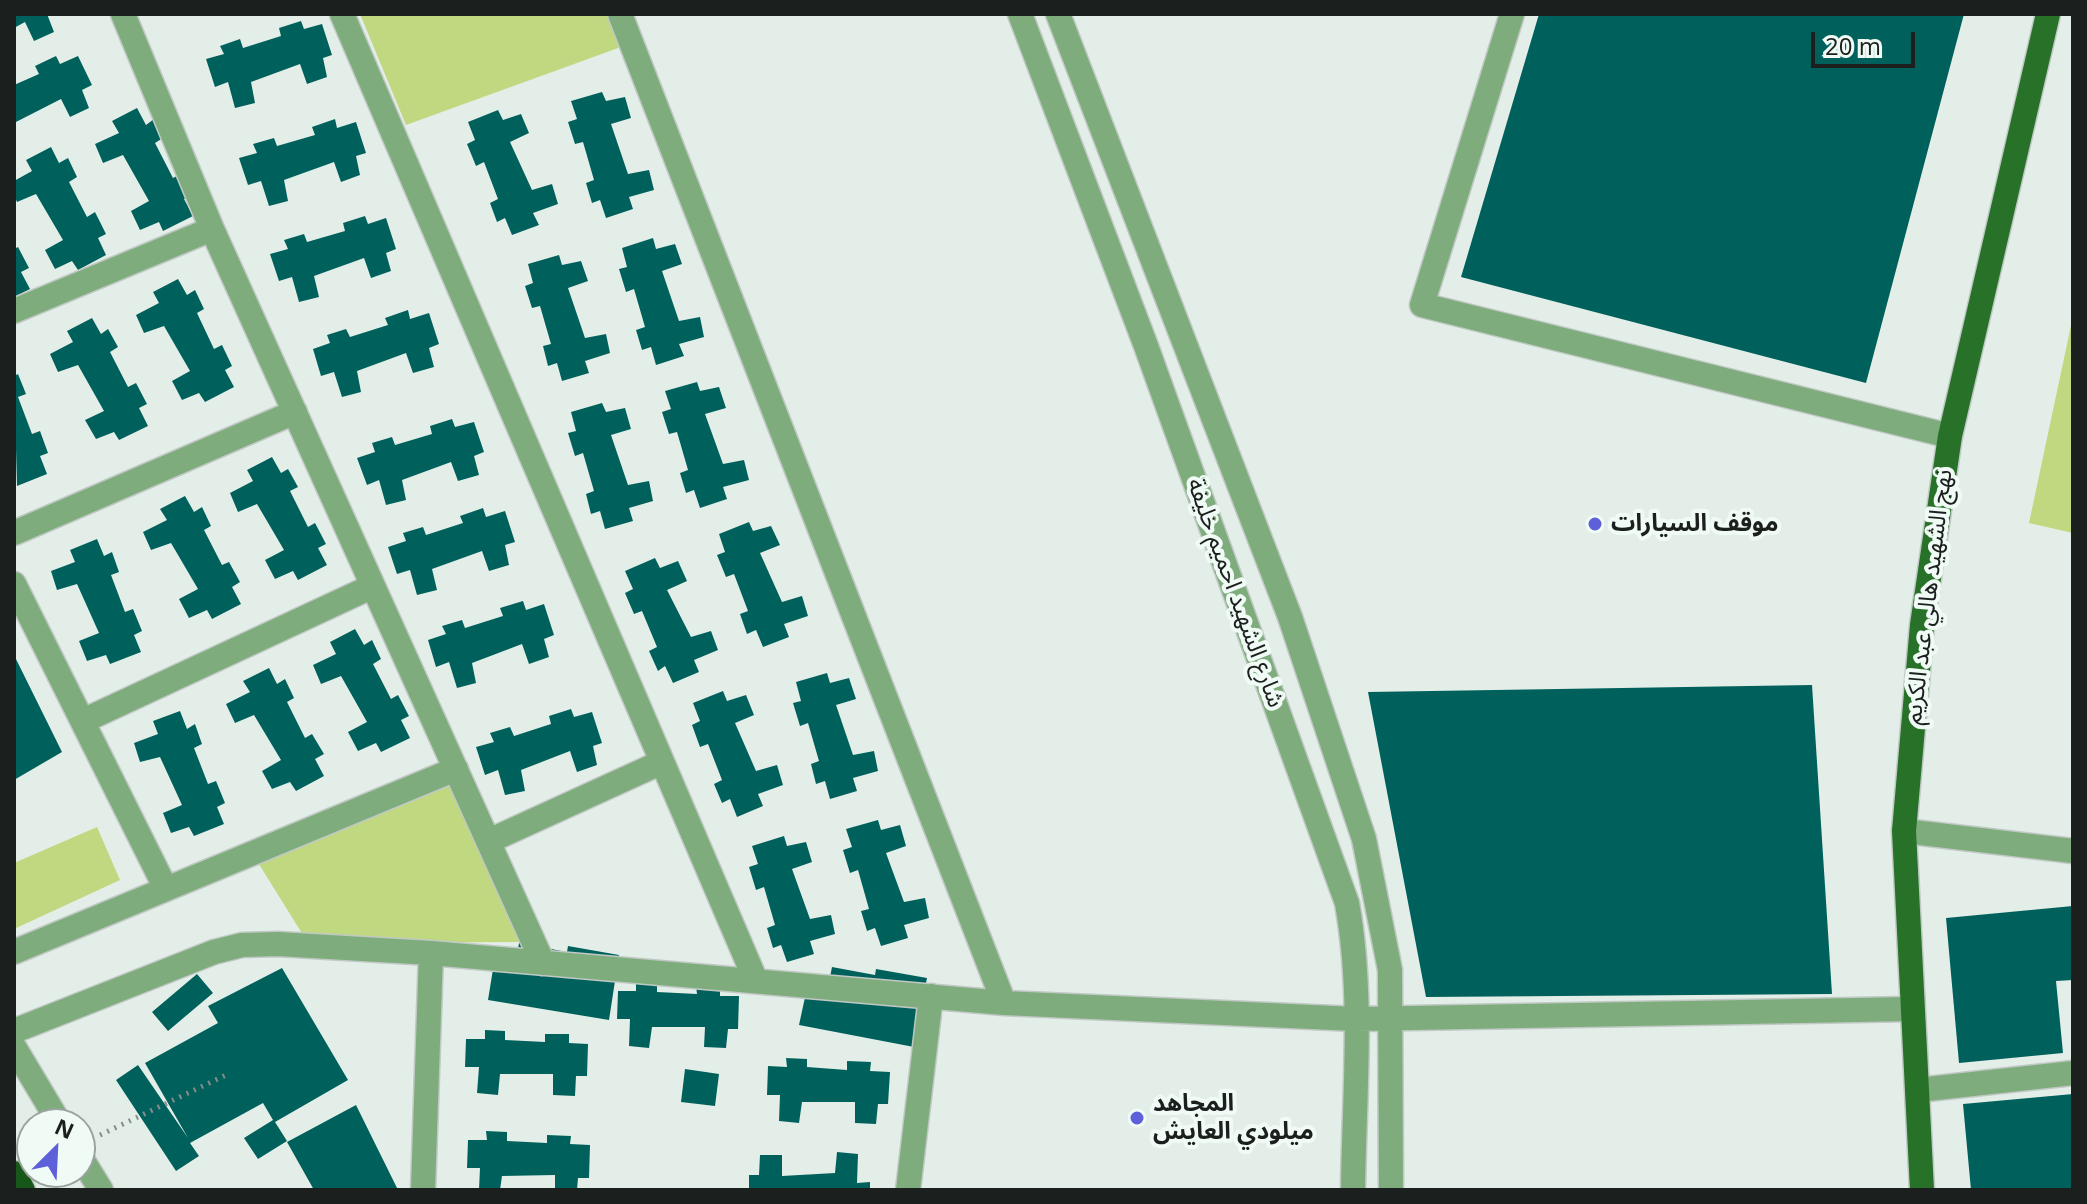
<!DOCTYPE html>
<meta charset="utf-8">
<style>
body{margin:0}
#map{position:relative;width:2087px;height:1204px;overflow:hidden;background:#e4eee9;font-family:"Open Sans",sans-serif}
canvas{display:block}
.frame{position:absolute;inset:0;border:16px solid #1b1f1d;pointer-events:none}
.north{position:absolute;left:16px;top:1108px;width:80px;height:80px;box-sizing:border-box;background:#f1fbf6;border:2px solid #9ba39f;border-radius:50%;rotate:24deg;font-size:22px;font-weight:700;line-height:32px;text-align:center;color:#1b1f1d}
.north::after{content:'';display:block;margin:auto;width:28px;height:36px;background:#5d60d8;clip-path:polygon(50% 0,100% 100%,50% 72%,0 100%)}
.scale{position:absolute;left:1811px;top:32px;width:104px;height:36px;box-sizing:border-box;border:4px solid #1b1f1d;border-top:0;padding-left:10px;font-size:24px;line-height:28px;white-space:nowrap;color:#1b1f1d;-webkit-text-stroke:6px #f1fbf6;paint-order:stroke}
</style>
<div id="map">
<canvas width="2087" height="1204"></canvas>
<div class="frame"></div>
<div class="north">N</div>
<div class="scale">20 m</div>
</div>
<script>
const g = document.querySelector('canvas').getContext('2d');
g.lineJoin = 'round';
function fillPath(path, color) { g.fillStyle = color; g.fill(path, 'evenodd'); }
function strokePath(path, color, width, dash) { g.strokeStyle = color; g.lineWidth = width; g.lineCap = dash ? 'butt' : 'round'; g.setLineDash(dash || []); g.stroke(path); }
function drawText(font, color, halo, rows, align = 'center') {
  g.font = font + ' "Open Sans","Noto Sans Arabic",sans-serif'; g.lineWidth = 8; g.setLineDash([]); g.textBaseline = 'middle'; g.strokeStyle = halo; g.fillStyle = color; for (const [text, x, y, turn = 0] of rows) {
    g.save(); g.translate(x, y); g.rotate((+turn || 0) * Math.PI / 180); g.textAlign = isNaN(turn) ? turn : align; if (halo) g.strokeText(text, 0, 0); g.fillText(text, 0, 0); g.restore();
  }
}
fillPath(new Path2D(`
 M360 14H607L621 47 406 125Z
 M2073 316V533L2029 523Z
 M451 779 524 942 308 943 252 853Z
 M97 827 120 880 14 929V863Z`), '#c0d87f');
fillPath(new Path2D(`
 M14 14H47L54 32 34 41 25 22 14 28Z
 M1539 14H1964L1866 383 1461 277Z
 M301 21 304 29 322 24 332 55 323 58 327 77 307 84 300 64 251 82 255 103 235 108 228 82 215 87 206 59 224 54 220 46 240 39 243 48 281 36 279 28Z
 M56 56 60 64 78 56 92 85 82 90 89 108 70 117 61 99 14 123V85L39 74 35 66Z
 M602 92 606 101 625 97 631 118 611 124 628 174 649 170 654 190 629 197 633 209 606 218 600 200 592 203 586 183 594 180 583 142 575 144 568 122 577 119 571 101Z
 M137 108 146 125 154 119 163 138 155 143 173 178 181 174 192 195 184 199 193 216 163 231 159 222 140 230 131 211 149 201 123 155 103 163 95 144 119 133 112 121Z
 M498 110 503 120 521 114 529 133 510 142 532 190 552 184 558 204 533 213 539 225 512 235 505 218 497 222 490 203 498 199 484 162 476 166 467 144 475 140 468 122Z
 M335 119 337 128 356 122 366 153 356 156 360 175 341 182 334 162 284 180 288 201 269 206 261 181 248 185 239 158 257 153 253 144 274 138 277 146 315 135 312 127Z
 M51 147 59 163 68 158 77 177 69 182 87 217 95 212 106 234 98 238 106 255 78 270 72 261 55 269 45 250 63 240 36 194 17 202 14 195V181L32 171 26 160Z
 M365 216 368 224 386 218 396 249 386 253 391 271 371 278 364 258 314 276 319 297 299 302 292 277 279 281 270 254 288 249 284 240 304 234 307 242 345 231 343 223Z
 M653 238 656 249 675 244 682 264 662 271 679 321 700 317 704 337 679 344 684 356 656 365 651 347 642 350 636 330 645 327 634 289 626 292 619 269 627 267 622 248Z
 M18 247 29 268 21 272 30 289 14 297V249Z
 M559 255 562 265 581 261 588 281 568 288 585 338 606 334 610 353 585 361 589 373 562 381 557 363 548 366 543 346 551 344 540 306 532 308 525 286 533 283 528 264Z
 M178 279 187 295 195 290 204 309 197 313 214 349 222 345 232 366 225 370 234 387 205 402 199 393 182 400 172 381 190 371 164 326 144 333 136 315 159 303 153 292Z
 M408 310 410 319 429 313 439 344 429 348 434 367 413 373 406 353 357 371 361 392 342 397 334 372 321 376 313 349 330 343 327 335 346 329 350 337 388 325 385 318Z
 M92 318 101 334 108 329 118 347 110 352 128 387 136 383 147 404 139 408 148 426 119 440 114 432 96 439 85 420 104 411 78 365 58 372 50 354 73 342 67 331Z
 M18 374 26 394 18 397 32 434 40 431 48 453 40 456 47 474 17 486 14 376Z
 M697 382 700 391 719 387 726 408 705 414 723 464 744 460 749 480 723 487 727 499 700 508 694 490 686 493 680 473 688 470 677 432 669 434 662 412 671 409 665 391Z
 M602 403 606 412 625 408 631 429 611 435 628 485 649 481 653 501 629 508 633 521 605 529 600 511 591 514 586 494 594 491 583 453 575 456 568 433 576 431 571 412Z
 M452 419 455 427 474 422 484 452 474 456 479 475 458 481 451 462 402 480 406 500 386 505 379 480 367 485 357 458 375 452 372 443 392 437 395 445 432 434 430 426Z
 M272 457 281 473 288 469 298 487 290 491 308 527 315 523 326 544 318 548 327 565 298 580 293 571 275 579 265 560 284 550 257 504 238 512 230 493 253 481 247 470Z
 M185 496 194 512 202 507 211 526 204 530 222 565 229 562 240 582 232 587 241 604 212 619 207 610 189 618 179 599 198 589 171 543 151 550 143 532 167 520 160 509Z
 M483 508 486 517 505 511 515 542 505 545 509 565 489 571 482 551 432 569 437 590 417 595 410 570 397 574 388 547 406 541 403 533 423 527 426 535 463 523 460 516Z
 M749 522 753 531 771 526 780 545 760 553 782 602 802 596 808 616 784 624 789 637 763 647 756 630 747 634 740 614 748 611 734 574 726 577 717 555 725 552 719 534Z
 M97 539 104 556 112 552 119 572 111 575 125 612 133 609 142 631 134 635 141 652 110 664 106 655 87 661 79 641 99 633 77 584 57 590 51 571 75 562 70 550Z
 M655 558 660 568 678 561 687 581 667 590 691 637 711 631 718 650 694 660 699 672 673 683 665 666 658 671 649 651 657 647 642 611 634 614 625 593 633 589 625 571Z
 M523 601 526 610 544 604 554 635 544 639 549 657 529 664 522 644 472 663 476 683 457 688 449 662 436 667 428 640 446 634 442 626 462 620 465 628 503 616 500 608Z
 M355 629 364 645 372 640 381 659 373 664 391 699 398 695 409 716 401 720 410 738 381 752 376 743 358 751 348 732 367 722 341 676 321 684 313 665 336 654 330 642Z
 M14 655 62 752 14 780Z
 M269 668 277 684 285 679 294 698 287 702 305 738 312 734 324 754 315 759 324 776 296 791 290 782 272 789 262 771 281 760 254 715 235 723 226 704 250 692 243 681Z
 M827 673 830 683 849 678 856 699 836 705 853 755 874 751 878 771 853 778 857 791 830 799 825 781 816 784 811 764 819 761 808 723 800 726 793 703 801 701 796 682Z
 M1812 685 1832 994 1426 997 1368 692Z
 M723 691 727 701 746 695 754 715 735 723 756 771 777 765 783 785 758 794 763 806 737 817 730 799 722 803 714 784 722 780 708 744 700 747 692 725 700 721 693 703Z
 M571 709 574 717 592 712 602 743 593 746 597 765 577 772 570 751 521 770 525 791 505 795 498 770 485 775 476 747 494 742 490 733 510 727 514 736 551 724 549 716Z
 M180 711 187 729 195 724 202 744 194 748 208 784 216 781 225 803 217 807 224 824 194 836 189 827 171 833 163 813 182 805 160 757 140 762 134 743 158 734 153 721Z
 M878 820 881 830 900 825 906 846 886 853 904 902 925 898 929 918 904 925 908 938 881 946 875 928 867 931 861 911 869 909 858 870 850 873 843 850 852 847 846 829Z
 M784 836 787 846 806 842 812 862 792 869 810 919 831 915 835 934 810 941 814 954 787 962 781 945 773 948 767 928 775 925 764 887 756 890 749 867 758 864 752 846Z
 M2073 906V980L2056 981 2063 1053 1959 1063 1946 918Z
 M519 943 567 952 568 946 619 955 609 1020 488 1000 494 963 515 967Z
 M832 967 875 975 876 969 927 978 914 1047 799 1025 807 988 827 992Z
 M282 968 348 1080 275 1122 287 1141 258 1159 244 1138 273 1120 263 1103 190 1143 199 1156 176 1171 116 1080 138 1065 188 1138 145 1063 218 1023 208 1006Z
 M197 974 213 993 168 1031 152 1012Z
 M636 982 657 983V992L697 994 696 986H720V996H739L738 1029H728L726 1048 704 1047 705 1027H652L649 1048 629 1046 630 1019H617L618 991H636Z
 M485 1030 505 1031V1040L545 1042V1034H569V1043L588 1044 587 1076H576L575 1096 553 1095V1074H500L498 1095 477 1093 479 1067H465L466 1039H485Z
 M786 1058 807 1059V1067L847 1070V1061L871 1062 870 1071 890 1072 888 1104H878L876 1124 855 1123V1102H802L799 1123 779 1121 780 1095H767L768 1066 787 1067Z
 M685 1069 719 1074 715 1106 681 1102Z
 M2073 1094V1190H1971L1963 1104Z
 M356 1105 398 1190H314L287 1142Z
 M486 1131 507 1132V1141L547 1143V1135L571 1136 570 1144 590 1145 589 1178H578L577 1190H555V1175L502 1176 500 1190H479L480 1168H467L468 1140H487Z
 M837 1152 858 1154 857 1183 870 1182V1190H749V1175H759L760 1155H782V1176L835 1173Z`), '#00615c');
const minor = new Path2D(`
 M123 14 212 229 543 963
 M342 14 756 981
 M620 14 1004 1003
 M1020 14 1146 346 1347 903C1364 997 1354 1096 1353 1190
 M1058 14 1290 617 1364 839 1390 970 1391 1190
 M1512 14 1422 305 1950 436
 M14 311 212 229
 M14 533 295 412
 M14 584 166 889
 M83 721 373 586
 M1904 831 2073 851
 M489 841 662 762
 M14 952 456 769
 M14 1031 214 952 242 945 278 944 431 953 1004 1003 1356 1019 1911 1009
 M14 1047 60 1124
 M1918 1090 2073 1073
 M80 1156 101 1190
 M423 1190 431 953
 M908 1190 931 996`);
const major = new Path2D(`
 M1922 1190 1904 831 1922 625 1950 436 2048 14`);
const highway = new Path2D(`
 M14 1173 23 1190`);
strokePath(minor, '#c0c9c4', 27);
strokePath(major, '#c0c9c4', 27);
strokePath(highway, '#c0c9c4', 27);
strokePath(new Path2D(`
 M100 1135 226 1075`), '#868d8a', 5, [2, 6]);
strokePath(minor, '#7eac7c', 24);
strokePath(major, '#277129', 24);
strokePath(highway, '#17581a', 24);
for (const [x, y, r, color] of [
 [1595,524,8,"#5d60d8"],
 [1137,1118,8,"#5d60d8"]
]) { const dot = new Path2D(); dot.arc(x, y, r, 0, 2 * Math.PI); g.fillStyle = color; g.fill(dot); strokePath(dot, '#f1fbf6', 3); }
drawText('bold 24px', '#1b1f1d', '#f1fbf6', [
 ["موقف السيارات",1611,524],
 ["المجاهد",1153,1104],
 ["ميلودي العايش",1153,1132]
], 'left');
drawText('24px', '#1b1f1d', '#f1fbf6', [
 ["شارع الشهيد احميم خليفة",1235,593,70],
 ["نهج الشهيد هالي عبد الكريم",1929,597,-83]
]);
</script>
